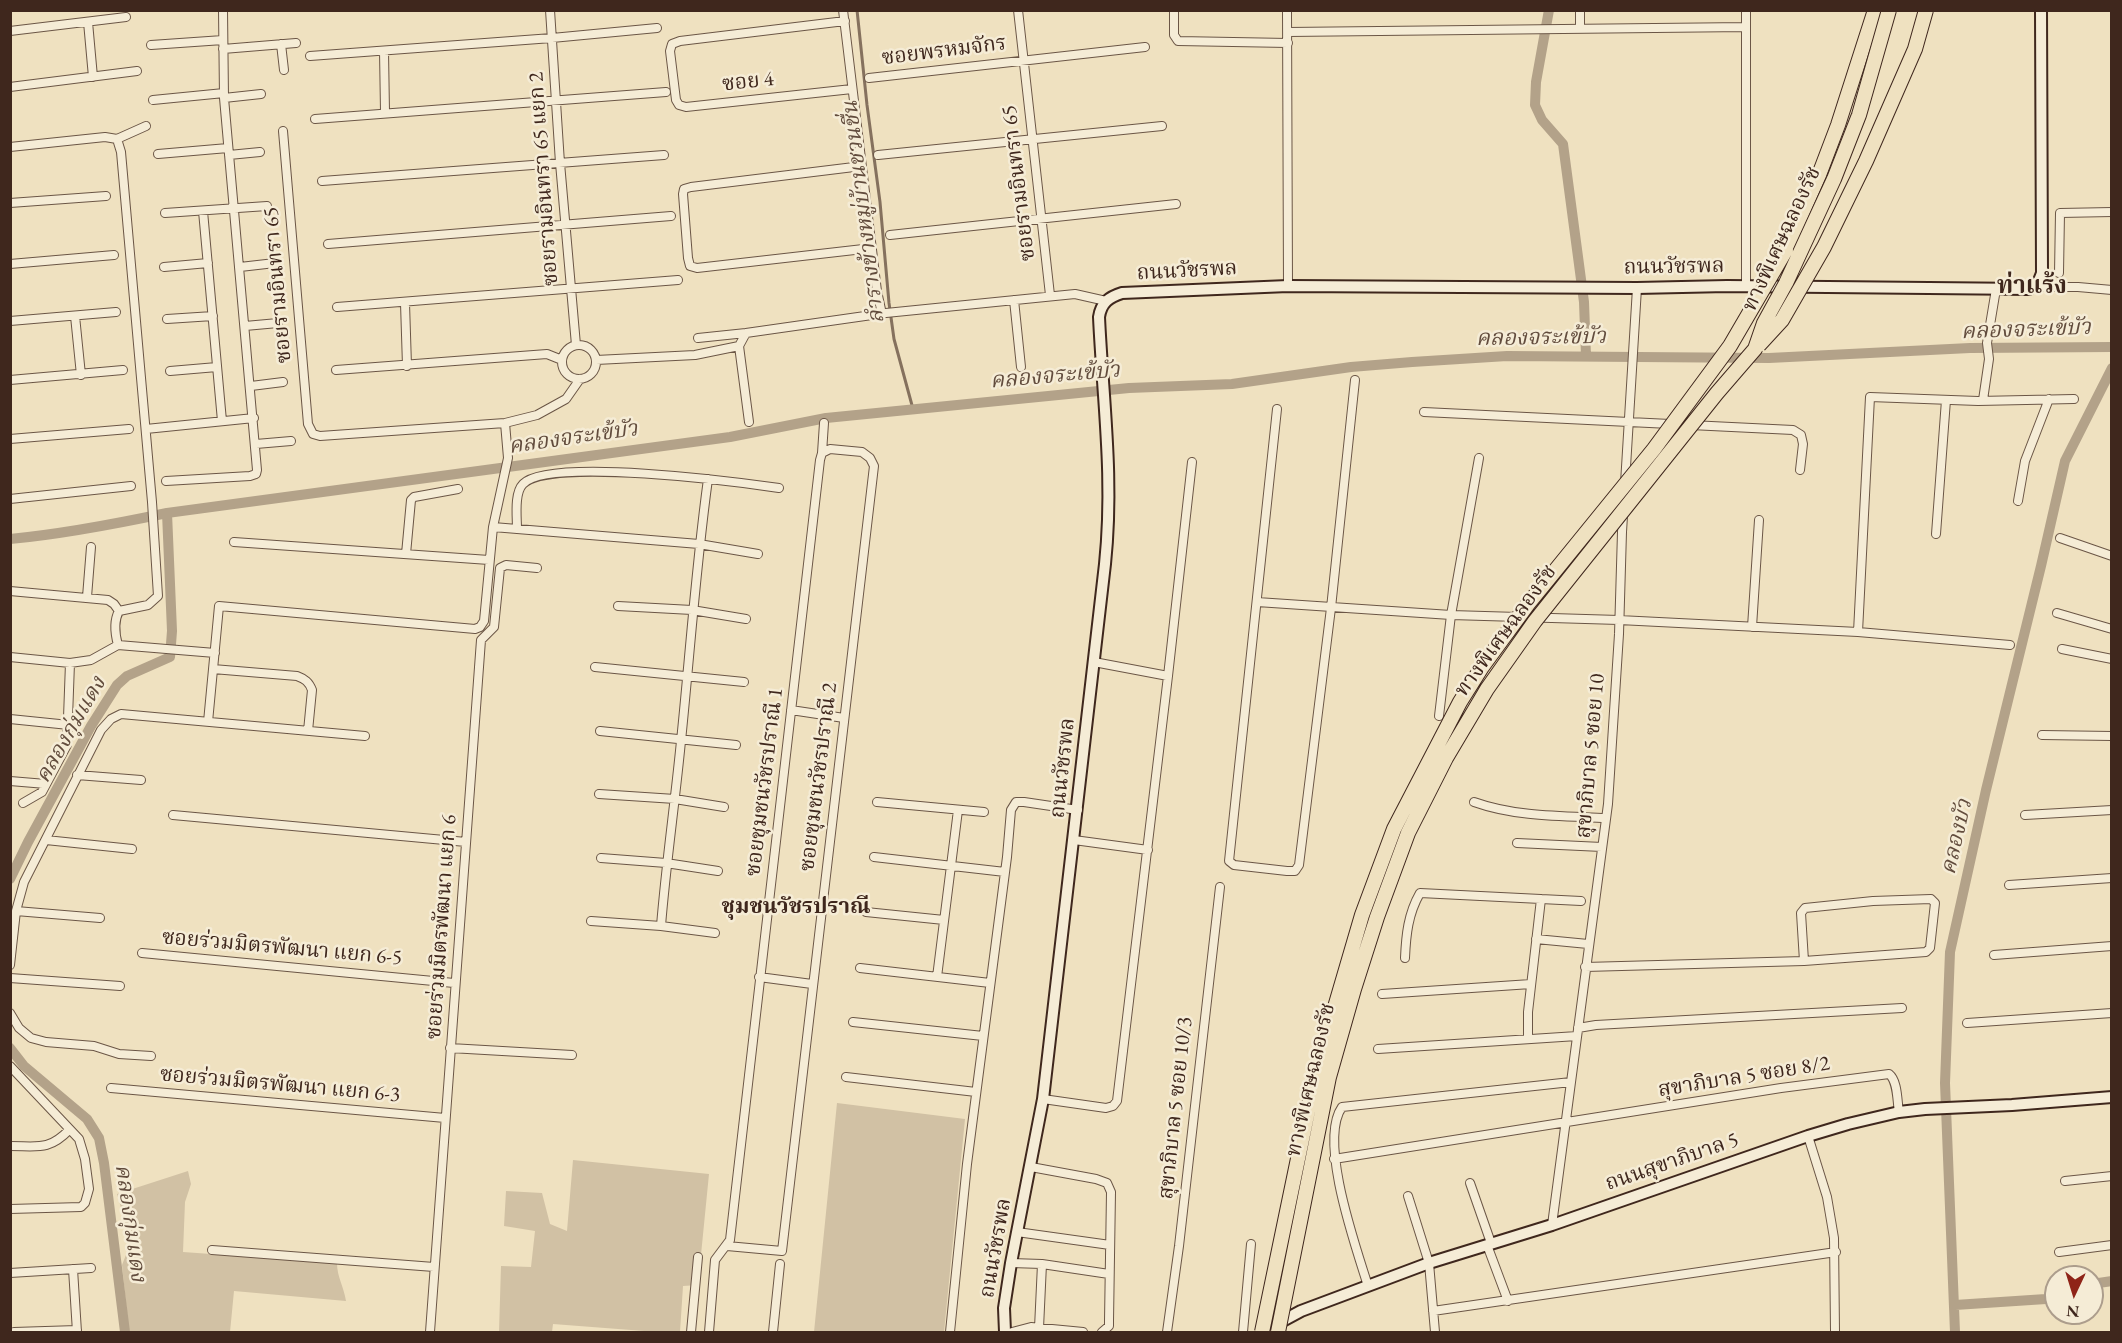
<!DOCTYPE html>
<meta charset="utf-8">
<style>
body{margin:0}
#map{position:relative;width:2122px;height:1343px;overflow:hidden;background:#efe1c0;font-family:"EB Garamond",serif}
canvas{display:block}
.frame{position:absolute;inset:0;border:12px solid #3f271d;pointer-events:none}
.north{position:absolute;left:2044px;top:1265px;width:60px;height:60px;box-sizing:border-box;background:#f5ecd6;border:2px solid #ac9d8c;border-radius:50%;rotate:184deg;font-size:16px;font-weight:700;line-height:24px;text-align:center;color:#3f271d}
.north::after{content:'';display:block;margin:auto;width:21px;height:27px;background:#8f2418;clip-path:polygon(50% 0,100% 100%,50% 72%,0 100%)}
</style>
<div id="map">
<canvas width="2122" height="1343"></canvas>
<div class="frame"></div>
<div class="north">N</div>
</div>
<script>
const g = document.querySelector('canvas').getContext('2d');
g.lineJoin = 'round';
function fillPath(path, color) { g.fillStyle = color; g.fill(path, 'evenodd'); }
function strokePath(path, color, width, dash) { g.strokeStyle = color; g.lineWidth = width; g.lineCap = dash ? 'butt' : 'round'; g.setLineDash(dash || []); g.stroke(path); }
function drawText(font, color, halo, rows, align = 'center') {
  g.font = font + ' "EB Garamond","Noto Serif Thai",serif'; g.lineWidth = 5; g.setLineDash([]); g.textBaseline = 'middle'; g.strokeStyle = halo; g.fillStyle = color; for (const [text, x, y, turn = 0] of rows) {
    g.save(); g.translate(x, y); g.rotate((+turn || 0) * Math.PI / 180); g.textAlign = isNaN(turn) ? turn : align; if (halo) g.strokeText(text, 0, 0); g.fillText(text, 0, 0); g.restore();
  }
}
fillPath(new Path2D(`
 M837 1103 965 1119 944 1332H814Z
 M573 1160 709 1174 698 1285 683 1286 680 1332H657L553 1324 552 1332H499L501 1266 531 1267 535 1231 504 1226 506 1191 542 1193 550 1224 567 1231Z
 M188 1171 191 1184 185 1202 183 1252 337 1263C337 1277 344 1287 346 1301L234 1291 230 1332H129L122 1265 131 1242 117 1194Z`), '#d1c1a4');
strokePath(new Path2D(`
 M857 10 867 105 880 202 889 303 894 339 913 409`), '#85715e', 3);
strokePath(new Path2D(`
 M1549 10 1536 82 1535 105 1542 120 1563 144 1584 302 1586 356
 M10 539C64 534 115 524 167 513L730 437 826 418 1129 388 1232 384 1351 367 1412 362 1507 356 1769 358 1970 348 2112 347
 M10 879 28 842 91 726 117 685 127 676 170 657 172 631 167 513
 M10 1048 24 1066 87 1119 99 1138 104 1163 125 1332
 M2092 1284 2112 1281
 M1955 1305 2046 1299 2056 1294
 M1955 1332 1945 1083 1950 952 1986 790 2041 566 2065 461 2112 368`), '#b3a289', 10);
const street = new Path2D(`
 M550 10 560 163 576 345
 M843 10 877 291 882 314
 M1018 10 1050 295
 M1174 10V35L1178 41 1288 43
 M1287 10 1288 286
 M845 21 680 41 672 44 670 51 676 100 679 105 686 107 852 89
 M88 22 93 77
 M1580 28V10
 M10 31 126 17
 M1288 32 1746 27
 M281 44 284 70
 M151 45 223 40
 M223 49 296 43
 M384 51 385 112
 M310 56 552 38 657 28
 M869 78 1145 47
 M10 87 137 71
 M224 98 261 94
 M153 100 224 93
 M315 119 666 92
 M283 131 308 424 313 434 320 436 505 423 537 415 566 399 580 379
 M117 139 121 152 152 502 158 596 148 605 119 611
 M10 147 105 137 117 139 146 126
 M158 154 228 148
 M229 155 260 152
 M878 155 1162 126
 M862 166 691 187 684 189 683 194 688 258 690 266 697 268 872 248
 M322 181 664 155
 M10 203 106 196
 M203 211 222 421
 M165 213 267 206
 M890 235 1176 204
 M328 244 671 216
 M10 264 114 255
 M164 267 208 263
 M240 267 275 263
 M2059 273 2060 213 2112 212
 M1746 286V10
 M2034 287H2078L2112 290
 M1014 300 1021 367
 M405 303 407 366
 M337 307 678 280
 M75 316 81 375
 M167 319 213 316
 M10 321 116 312
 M245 326 278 323
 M698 338 746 333
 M562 362a17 17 0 1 1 34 0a17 17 0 1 1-34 0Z
 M739 346 749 422
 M596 360 695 355 739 346 746 333 886 313 1075 294 1106 301
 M336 370 547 354 562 360
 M170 371 217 367
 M10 380 123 370
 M251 386 283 382
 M1983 400 1989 359 1987 343 1996 289
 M1277 409 1229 861 1234 865 1287 871H1295L1299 865 1331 608 1355 380
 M1424 412 1793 430 1801 435 1803 444 1800 470
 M146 429 254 418
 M10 439 129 429
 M256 444 291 441
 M822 453 824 423
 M1479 458 1451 615 1619 620 1858 632 2010 645
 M166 481 250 476 256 474 257 470 224 98 223 10
 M10 499 131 486
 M2018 501 2025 461 2049 399
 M493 527 699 544 758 554
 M517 529C517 517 514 493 523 484 548 457 738 482 779 488
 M1936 534 1946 400
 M2060 538 2112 556
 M234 542 489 560
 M406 554 411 500 414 497 458 489
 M10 591 108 600 114 604 119 611C113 622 115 634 118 645
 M87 597 91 547
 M1257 602 1451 615 1439 716
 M618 606 692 610 746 619
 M2057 613 2112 629
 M1752 627 1759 520
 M1858 632 1870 397 1978 401 2074 399
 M2062 649 2112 659
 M10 657 70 663 91 660 118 645 215 653
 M1094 662 1168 676 1192 462
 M595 667 744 682
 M213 669 297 676C305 679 309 682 312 690L308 731
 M791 710 844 718
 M10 719 69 725
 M208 722 219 606 475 629 480 627 484 621 493 527 508 458 505 423
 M600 731 736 745
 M2042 735 2112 736
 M77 775 141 780
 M10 781 46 784
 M599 794 675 799 724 807
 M877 802 984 812
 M1474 802C1516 817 1562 816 1606 818
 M23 803 42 792 67 745 70 663
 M173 815 466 842
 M2025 815 2112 810
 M46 840 132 849
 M1074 840 1148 850
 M1517 843 1602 847
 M874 857 1005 872
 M601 858 666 863 718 871
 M2009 885 2112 878
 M16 911 100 918
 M866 912 944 920
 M591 921 661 926 715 933
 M661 926C666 864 675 803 681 741 690 653 696 566 708 479
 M1536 939 1588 944
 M142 953 454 983
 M1994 955 2112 946
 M1405 958C1406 935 1408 914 1420 893L1581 901
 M10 965 16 911 24 882 101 730 111 719 121 714 365 736
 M1585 967 1804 961 1926 952 1930 948 1935 903 1931 899 1873 901 1805 908 1801 913 1804 961
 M860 968 990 983
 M759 977 812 984
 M937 977 958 810
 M10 978 120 986
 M1382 994 1531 984
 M10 1013 19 1028 31 1038 46 1042 94 1046 119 1054 151 1056
 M853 1022 983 1036
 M1967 1023 2112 1013
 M1578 1028 1596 1025 1902 1008
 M1528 1038V1012L1541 899
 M450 1048 572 1055
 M1378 1049 1577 1036
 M10 1066 79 1139 85 1159 89 1189 85 1203 81 1207 10 1209
 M846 1077 976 1092
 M111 1088 445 1118
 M1043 1099 1106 1108 1113 1106 1117 1101 1168 676
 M1808 1136 1827 1197 1834 1238 1835 1332
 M10 1146C37 1146 49 1151 69 1130
 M1334 1159 1781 1088 1889 1074C1898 1081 1897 1101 1899 1112
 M1031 1167 1096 1179 1107 1183 1111 1192 1109 1321V1326L1102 1332
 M2065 1181 2112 1176
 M1470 1183 1491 1243
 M1408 1196 1429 1263 1435 1332
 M1552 1225 1608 804 1619 634 1622 532 1637 288
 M1017 1232 1110 1245
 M1487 1245 1508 1301
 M212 1250 434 1267
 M2059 1252 2112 1245
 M1011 1263 1042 1264 1109 1274
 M73 1269 77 1332
 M10 1273 91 1268
 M1368 1286C1356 1247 1318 1141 1342 1107L1571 1082
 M1433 1311 1836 1252
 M1039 1328 1042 1264
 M14 1332 77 1330
 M430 1332 481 640 494 627 500 568 506 565 537 568
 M691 1332 698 1257
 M709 1332 715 1260 730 1240 820 460 822 453 830 449 862 452 870 458 874 466 782 1251 727 1246
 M773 1332 780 1264
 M950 1332 967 1164 1007 857 1011 810 1016 802H1024L1078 810
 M1012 1332 1031 1327 1083 1332
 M1167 1332 1179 1246 1220 887
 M1243 1332 1251 1244`);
const secondary = new Path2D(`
 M1005 1332 1004 1308 1011 1263 1043 1099 1105 564C1114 478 1103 402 1099 317 1101 303 1109 297 1122 293L1288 286 1637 288 1727 286 2029 289 2038 283 2042 273 2041 10
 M1262 1332 1301 1311 1429 1263 1552 1225 1808 1136 1848 1124 1899 1112 1925 1109 2012 1105 2112 1097`);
const highway = new Path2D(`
 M1786 250 1819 175 1838 125 1875 10`);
strokePath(street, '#6b5646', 10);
strokePath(secondary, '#3f271d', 14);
strokePath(highway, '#3f271d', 16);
strokePath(street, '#f5ecd6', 8);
strokePath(secondary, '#f5ecd6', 10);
strokePath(highway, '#efe1c0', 14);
const highwayBridge = new Path2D(`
 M1759 345 1782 320 1824 247 1866 161 1915 49 1926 10
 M1262 1332 1316 1072 1362 915 1394 829 1460 702 1482 667 1528 604 1654 449 1730 346 1786 250
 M1278 1332 1329 1077 1354 989 1377 917 1408 833 1446 758 1487 689 1535 621 1717 393 1755 349 1764 323 1786 283 1834 179 1859 115 1889 10`);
strokePath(highwayBridge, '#3f271d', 16, []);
strokePath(highwayBridge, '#efe1c0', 14);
drawText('21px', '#3f271d', '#f5ecd6', [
 ["ซอยพรหมจักร",944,51,-7],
 ["ซอย 4",748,82,-6],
 ["ซอยรามอินทรา 65 แยก 2",544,179,-94],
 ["ซอยรามอินทรา 65",1019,183,-97],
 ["ทางพิเศษฉลองรัช",1782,239,-65],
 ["ถนนวัชรพล",1674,267,-1],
 ["ถนนวัชรพล",1187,271,-3],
 ["ซอยรามอินทรา 65",278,285,-95],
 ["ทางพิเศษฉลองรัช",1506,631,-54],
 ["สุขาภิบาล 5 ซอย 10",1591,756,-85],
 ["ถนนวัชรพล",1063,768,-84],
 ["ซอยชุมชนวัชรปราณี 2",819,777,-83],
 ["ซอยชุมชนวัชรปราณี 1",765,782,-83],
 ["ซอยร่วมมิตรพัฒนา แยก 6",442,927,-86],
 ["ซอยร่วมมิตรพัฒนา แยก 6-5",282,948,5],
 ["สุขาภิบาล 5 ซอย 8/2",1744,1077,-9],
 ["ทางพิเศษฉลองรัช",1311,1080,-77],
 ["ซอยร่วมมิตรพัฒนา แยก 6-3",280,1085,5],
 ["สุขาภิบาล 5 ซอย 10/3",1176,1108,-84],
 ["ถนนสุขาภิบาล 5",1672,1162,-19],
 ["ถนนวัชรพล",996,1248,-80]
]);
drawText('italic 22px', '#624c3d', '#f5ecd6', [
 ["ลำรางข้างหมู่บ้านชวนชื่น",864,212,-97],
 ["คลองจระเข้บัว",2026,330,-2],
 ["คลองจระเข้บัว",1541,338,-1],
 ["คลองจระเข้บัว",1055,376,-5],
 ["คลองจระเข้บัว",573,438,-8],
 ["คลองกุ่มแดง",71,730,-60],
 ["คลองบัว",1957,837,-77],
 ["คลองกุ่มแดง",130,1223,82]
]);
drawText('bold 22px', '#3f271d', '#f5ecd6', [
 ["ชุมชนวัชรปราณี",796,907]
]);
drawText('bold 24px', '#3f271d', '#f5ecd6', [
 ["ท่าแร้ง",2032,286]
]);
</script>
